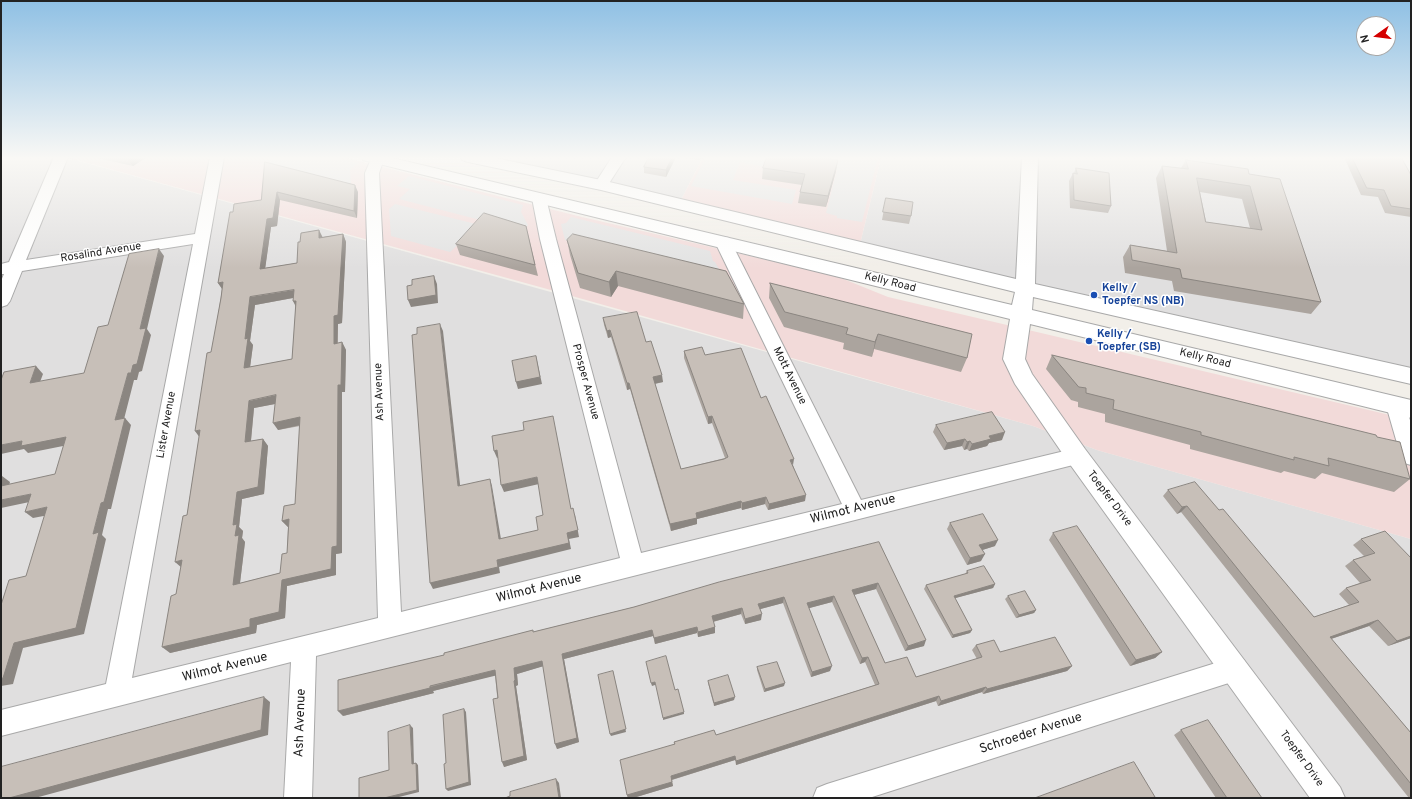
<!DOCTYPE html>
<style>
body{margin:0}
#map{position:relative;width:1412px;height:799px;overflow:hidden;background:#f2efe9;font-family:Overpass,sans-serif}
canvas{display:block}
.frame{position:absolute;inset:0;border:2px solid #222;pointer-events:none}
.north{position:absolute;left:1356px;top:16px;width:40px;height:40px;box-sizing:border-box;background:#fff;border:1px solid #a7a7a7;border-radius:50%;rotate:256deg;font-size:11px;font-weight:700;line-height:16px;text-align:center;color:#222}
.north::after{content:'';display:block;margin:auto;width:14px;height:18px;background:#d40000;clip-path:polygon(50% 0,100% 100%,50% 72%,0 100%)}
</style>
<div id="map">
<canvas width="1412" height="799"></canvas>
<div class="frame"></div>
<div class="north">N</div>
</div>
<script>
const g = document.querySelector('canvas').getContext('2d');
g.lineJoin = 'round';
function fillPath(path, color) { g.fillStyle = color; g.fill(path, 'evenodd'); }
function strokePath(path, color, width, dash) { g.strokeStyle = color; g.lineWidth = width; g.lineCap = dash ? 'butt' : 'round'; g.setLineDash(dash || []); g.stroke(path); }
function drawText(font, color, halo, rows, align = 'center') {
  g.font = font + ' Overpass,sans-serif'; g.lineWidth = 3; g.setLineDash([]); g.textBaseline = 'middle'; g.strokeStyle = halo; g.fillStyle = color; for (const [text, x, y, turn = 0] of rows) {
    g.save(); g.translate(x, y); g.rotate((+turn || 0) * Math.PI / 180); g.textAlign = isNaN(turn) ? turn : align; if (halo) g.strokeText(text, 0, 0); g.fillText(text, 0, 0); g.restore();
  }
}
fillPath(new Path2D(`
 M1 157H62L72 159 1033 426 1097 450 1411 539V798H1Z
 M483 157H703L680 202Z
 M870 157H1411V371L860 244 881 158Z`), '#e0dfdf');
fillPath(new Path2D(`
 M66 157H343L578 216 836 276 888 297 1411 420V539L1097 450 1033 426 540 287Z
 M703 157H870L881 158 860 244 680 202Z`), '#f2dad9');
fillPath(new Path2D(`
 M270 157H330L358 163 350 170 351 184 269 165Z
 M706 157H846L877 161 862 222 837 218V216L826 213 837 170 810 166 765 167 740 162 733 180 796 190 792 204 691 186Z
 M409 176 523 205 521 212 528 225 523 231 399 199 410 189 397 186Z
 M395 204 480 225 450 252 391 236 389 209Z
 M571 217 710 251 713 261 715 262 722 274 716 279 565 240 561 224 566 223Z`), '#e2e2e2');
const minor = new Path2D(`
 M54 157H68L26 260 195 234 210 157H224L132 678 378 618 365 173 372 157H382L384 159 379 173 401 612 620 558 540 239 532 198 534 195H544L546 198 556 239 641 553 842 504 715 242 717 238 723 237 729 238 731 242 861 500 1077 448 1084 450 1087 456 1084 462 1077 464 316 656 312 798H284L291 662 1 736V710L106 684 193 244 22 271 10 301 7 305 1 307V281L4 274H1V264L9 262Z
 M612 157H626L606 188H596L594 185Z
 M1396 398 1403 400 1411 423V465L1404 463 1401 457 1386 405 1389 400Z
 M1235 657 1244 660 1247 669 1244 678 1235 681 869 798H813L817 788 827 784Z`);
const tertiary = new Path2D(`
 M361 157H388L1012 305 1015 292 601 190 468 162 462 160 460 157H490L601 180 1016 279 1022 157H1038L1035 284 1411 368V384L1033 297 1032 310 1411 400V418L1030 324 1025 359 1032 374 1085 449 1340 787 1345 798H1310L1069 463 1015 384 1003 359 1010 319 363 160Z`);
strokePath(minor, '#a9a9a9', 2);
strokePath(tertiary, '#a9a9a9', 2);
fillPath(minor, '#fff');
fillPath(tertiary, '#fff');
fillPath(new Path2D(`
 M93 157H147L133 166Z
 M649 157H676L666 177 644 173V167Z
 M679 157H701L700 160Z
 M1344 157H1401L1411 175V217L1385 213 1378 197 1361 195Z
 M1186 160 1249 174 1321 302 1311 314 1174 291 1172 281 1125 273 1123 257 1130 245 1167 251 1156 178 1162 166 1181 168ZM1200 192 1242 199 1250 228 1206 222Z
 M265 162 358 192 357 218 280 200 277 226 271 227 265 268 297 263 323 237 343 234 346 242 342 323 338 324V343L342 342 346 350 345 392H342V553L336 554V575L287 586 285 618 257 625 256 633 170 653 176 594 181 567 187 515 222 289 218 283 233 212 261 200ZM293 298 296 306 292 359 250 367 253 345 250 341 255 305ZM275 404 278 430 300 426 295 504 282 521 288 527 287 553 280 573 240 583 245 542 242 538 243 531 239 527 242 499 264 494 268 446 263 439 251 441 254 408Z
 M763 168 836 171 826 207 798 203 800 192 802 185 762 179Z
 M1076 168 1111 206 1108 213 1070 208 1069 181 1073 173H1074Z
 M886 198 911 216 909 224 882 220Z
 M526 226 538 276 460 255 456 244Z
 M567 240 744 304 743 319 618 286 611 297 580 288 570 255Z
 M770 283 967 358 961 372 874 349 872 357 843 349 844 343 784 327 769 298Z
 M603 318 646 342 663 382 655 384 681 469 725 458 712 423 708 424 684 358V351L705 355 761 398 793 465 805 501 768 510 765 504 742 510 741 508 697 519V524L671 531 630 389 627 390 611 337 608 338 604 325Z
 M1052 355 1377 437 1410 479 1394 492 1322 473 1315 479 1284 471 1281 473 1190 449V445L1105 422V414L1078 407V402L1071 400 1046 369Z
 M936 425 1002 440 989 443 987 446 969 451 967 449 964 450 962 446 944 450 933 432Z
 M1168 490 1219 510 1314 617 1349 605 1339 594 1346 588 1360 583 1345 566 1353 560 1364 556 1353 545 1361 539 1411 558V638L1388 646 1369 626 1331 639 1411 733V798H1409L1181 512 1177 514 1163 496Z
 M950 523 995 546 982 550 981 561 967 565 947 529Z
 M1053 533 1162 652 1155 658 1130 666 1049 540Z
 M879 542 924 646 905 651 876 589 854 595 885 663 916 677 977 659 972 650 976 645 1000 652 1072 666 1067 671 983 694 982 692 938 706 936 701 736 765 735 760 672 780 673 786 633 798H628L627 795 674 744V742L716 735 875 685 865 662 860 664 832 602 809 608 830 671 811 677 783 603 760 609 761 620 745 624 741 614 713 622 715 627V633L698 637 697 633 655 644 653 636 564 659 579 742 557 749 543 666 517 674 518 685 516 686 527 760 504 767 495 675 433 691 434 693 343 716 444 655 533 630V632L634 607Z
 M967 571 995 584 993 588 955 598 972 630 970 633 952 638 924 589 926 585 965 574Z
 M1008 596 1036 610 1034 613 1016 618 1005 599Z
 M757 667 784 686 764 692 757 670Z
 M708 681 734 700 714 706 708 683Z
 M1181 730 1262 798H1216L1174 735Z`), '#aba49e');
fillPath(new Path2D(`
 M126 157H147L133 166Z
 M672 157H676L666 177V170Z
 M838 160 836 171 826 207 828 196Z
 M355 185 358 192 357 218 354 211Z
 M277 192 280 200 277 226 271 227 264 277 260 269 267 219Z
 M319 230 323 238H319Z
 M343 234 346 242 342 323 338 324 337 352 334 344V316Z
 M159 249 164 256 147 329 151 335 142 371 139 372 137 380H134L122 427 115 420 140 329Z
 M616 271 618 286 611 297 609 282Z
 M434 276 437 284 438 303 411 307 408 300Z
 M223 282V290L218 283Z
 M294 290 298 297 255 305 250 341 253 345 249 375 244 368 245 339 250 297Z
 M293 301H296L297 309Z
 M440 324 443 331 461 493 458 486Z
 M610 330 611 337 608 338 607 331Z
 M878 334 874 349 872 357 875 342Z
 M342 342 346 350 345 392H342V553L336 554V575L287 586 285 618 257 625 256 633 170 653 162 647 250 619 282 580 338 385Z
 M536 356 542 384 518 389 516 382Z
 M36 366 43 374 37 390 30 383Z
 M662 375 663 382 653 384V377Z
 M627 383H629L630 389 627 390Z
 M276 395 280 403 254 408 250 450 245 442 249 401Z
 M712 416V423L708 424V417Z
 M300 417 305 424 278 430 273 423Z
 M125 418 131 425 111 509H108L102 535 106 539 84 634 23 648 13 684 1 686V679L14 643 93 534 101 503Z
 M200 430V438L195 431Z
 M1005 432 1002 440 989 443 987 446 969 451 972 444 989 436Z
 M66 437 73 444 28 453 24 449 1 454V445L22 441Z
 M263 439 268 446 264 494 242 499 239 527 243 531 242 538 245 542 239 591 233 585 235 536 233 525 237 492Z
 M965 439 962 446 944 450 947 443Z
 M970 441 967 449 964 450 967 442Z
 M497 450 499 457 497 458 494 451Z
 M794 459 793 465 790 460Z
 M2 476 10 482 7 493 1 488V480Z
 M537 477 539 484 504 492 501 485Z
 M490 479 492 486 502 545 499 539Z
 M31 494 39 500 1 508V500Z
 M806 495 805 501 768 510 769 504Z
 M766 497 765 504 742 510V503Z
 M741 501V508L697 519V524L671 531 670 524 696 513Z
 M1187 506 1181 512 1177 514 1182 507Z
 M47 507 54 514 33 518 25 512Z
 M575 515 579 537 569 539 571 549 499 567 500 573 433 589 430 583 497 560 567 533Z
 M289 519 294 526 288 527 282 521Z
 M998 540 995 546 976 552 979 545Z
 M985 554 981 561 967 565 970 558Z
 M182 560V568L175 562Z
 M878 583 876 589 850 596 852 590Z
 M995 584 993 588 952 599 954 596Z
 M834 596 832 602 806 609 807 603Z
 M784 597 783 603 757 610 758 604Z
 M742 608 741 614 712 622V616Z
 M1036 610 1034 613 1016 618 1019 615Z
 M762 614 761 620 745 624V619Z
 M1378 620 1369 626 1322 642 1330 637Z
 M697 627V633L655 644 654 638Z
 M715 627V633L698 637V632Z
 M652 630 653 636 564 659 579 742 557 749 555 744 562 654Z
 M972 630 970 633 952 638 953 635Z
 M1411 636V638L1388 646 1397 641Z
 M926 640 924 646 905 651 908 646Z
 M1162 652 1155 658 1130 666 1136 660Z
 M868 657 865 662 860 664 862 658Z
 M542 661 544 666 517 674 518 685 516 686 527 760 504 767 502 762 514 681V668Z
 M832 666 830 671 811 677 812 672Z
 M1072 666 1067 671 983 694 987 689Z
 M495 670 498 675 433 691 434 693 343 716 338 711Z
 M613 671 626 732 611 736 610 734Z
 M655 682V685L652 686 651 683Z
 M785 683 784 686 764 692 765 689Z
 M986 687 982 692 938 706 941 701Z
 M939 696 936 701 736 765V761Z
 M264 697 270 702 268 735 35 798H9Z
 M735 697 734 700 714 706V703Z
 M464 709 466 712 471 785 448 791 446 789Z
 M684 712V714L663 720V718Z
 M410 725 413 728 414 766 412 764Z
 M735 756V760L671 780V776Z
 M416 763 418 765 419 792 395 798H384Z
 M556 779 559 783 561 798H559Z
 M672 782 673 786 633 798H628L627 795Z`), '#8b8681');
const building = new Path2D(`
 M649 157H672L666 170 644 167Z
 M767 157H816L838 160 828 196 800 192 805 174 763 168Z
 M1352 157H1401L1411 175V209L1391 206 1384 190 1367 188Z
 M1186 160 1248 169 1249 174 1280 179 1321 302 1182 278 1180 269 1132 260 1130 245 1177 253 1162 166 1188 169ZM1197 178 1250 186 1262 230 1206 222Z
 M265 162 355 185 354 211 277 192 273 218 267 219 260 269 297 263 298 242H300L301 233 319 230V238L343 234 338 315 334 316V344L342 342 341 385H338L337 546 332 547 331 569 282 580 279 612 250 619V627L162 647 171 596 176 594 182 560 175 562 183 516 187 515 200 430 195 431 207 353 211 352 221 298 223 282 218 283 230 212H233L234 204 261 200ZM294 290 293 301H296L292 359 244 368 248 338 245 339 250 297ZM276 395 273 423 300 417 295 504 284 506 282 521 289 519 287 553 282 554 280 573 233 585 239 535 235 536 237 524 233 525 237 492 258 487 263 439 245 442 249 401Z
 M1076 168 1109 173 1111 206 1074 200 1073 173 1077 174Z
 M886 198 913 202 911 216 883 212Z
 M484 213 526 226 535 265 456 244Z
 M573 234 726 271 744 304 616 271 609 282 578 273 567 240Z
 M159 249 140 329 146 328 137 364 133 365 131 373H128L115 420 125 418 104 502 101 503 93 534 99 532 76 628 14 643 3 678 1 679V605L9 580 26 576 47 507 25 512 31 494 1 500V486L55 474 66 437 21 446 22 441 1 445V380L4 372 36 366 30 383 84 373 98 327 108 325 129 254Z
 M434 276 436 295 408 300 407 286 412 285V280Z
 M770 283 972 334 967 358 878 334 875 342 846 334 848 328 785 312Z
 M637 312 646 342 651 341 662 375 653 377 681 469 724 459 728 457 712 416 708 417 684 351 702 347 705 355 741 348 761 398 766 396 794 459 790 460 806 495 769 504 766 497 742 503 741 501 696 513 697 518 670 524 629 383H627L610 330 607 331 603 318Z
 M440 324 458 486 490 479 499 539 538 530 536 517 543 515 537 477 501 485 497 450 494 451 492 436 524 430 523 422 553 416 571 509 573 508 578 530 567 533 569 543 497 560 498 567 430 583 412 335 417 334V328Z
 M1052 355 1376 435 1377 437 1400 442 1410 479 1328 458 1329 466 1294 457V460L1201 435V432L1113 409 1114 400 1086 393V388L1079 387Z
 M536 356 540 377 516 382 512 361Z
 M992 412 1005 432 989 436 991 439 972 444 970 441 967 442 965 439 947 443 936 425Z
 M1195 482 1219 510 1223 509 1314 617 1359 602 1346 588 1371 580 1353 560 1375 553 1361 539 1385 531 1411 558V636L1397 641 1378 620 1330 637 1411 733V784L1187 506 1182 507 1168 490Z
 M983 514 998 540 979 545 985 554 970 558 950 523Z
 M1077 526 1162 652 1136 660 1053 533Z
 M879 542 926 640 908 646 878 583 852 590 885 663 907 657 916 677 982 657 976 645 994 640 1000 652 1055 637 1072 666 987 689 986 687 941 701 939 696 736 761 735 756 671 776 672 782 627 795 620 760 675 744 674 742 714 730 716 735 879 684 868 657 862 658 834 596 807 603 832 666 812 672 784 597 758 604 762 614 745 619 742 608 712 616 715 627 698 632 697 627 654 638 652 630 562 654 577 738 555 744 542 661 514 668 515 680 514 681 524 756 502 762 493 699 498 698 495 670 430 686V688L338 711V680L444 655V653L533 630V632L634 607 719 582Z
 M984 566 995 584 954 596 972 630 953 635 926 585 968 573 967 571Z
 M1025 591 1036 610 1019 615 1008 596Z
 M666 656 675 690 678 689 684 712 663 718 655 682 651 683 646 662Z
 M777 662 785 683 765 689 757 667Z
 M613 671 626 729 610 734 598 675Z
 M728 675 735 697 714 703 708 681Z
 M264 697 261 730 9 798H1V767Z
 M464 709 469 782 446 789 444 764 446 763 443 715Z
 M1208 720 1262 798H1227L1181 730Z
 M410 725 412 764 416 763 417 790 384 798H359V778L389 770 388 732Z
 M1134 762 1155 797 1151 798H1035Z
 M556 779 559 798H505L510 796V792Z`);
fillPath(building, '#c7bfb8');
strokePath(building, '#8b8681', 1);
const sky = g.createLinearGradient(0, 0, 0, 268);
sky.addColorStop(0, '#8fc0e4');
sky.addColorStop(0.59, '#f9f8f5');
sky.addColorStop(1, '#f9f8f500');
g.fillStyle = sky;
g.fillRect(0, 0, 1412, 268);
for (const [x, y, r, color] of [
 [1094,295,4,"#1a4fb4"],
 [1089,341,4,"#1a4fb4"]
]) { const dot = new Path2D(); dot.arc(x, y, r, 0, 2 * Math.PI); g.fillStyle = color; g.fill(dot); strokePath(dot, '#fff', 1.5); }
drawText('11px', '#222', '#fff', [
 ["Rosalind Avenue",101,253,-9],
 ["Kelly Road",890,283,14],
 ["Kelly Road",1205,359,14],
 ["Mott Avenue",789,376,64],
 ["Prosper Avenue",585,382,75],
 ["Ash Avenue",380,392,-92],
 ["Lister Avenue",167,425,-80],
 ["Toepfer Drive",1109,499,53],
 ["Toepfer Drive",1301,759,54]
]);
drawText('bold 11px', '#164399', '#fff', [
 ["Kelly /",1102,289],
 ["Toepfer NS (NB)",1102,302],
 ["Kelly /",1097,335],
 ["Toepfer (SB)",1097,348]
], 'left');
drawText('13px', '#222', '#fff', [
 ["Wilmot Avenue",853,510,-14],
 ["Wilmot Avenue",539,589,-14],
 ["Wilmot Avenue",225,668,-14],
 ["Ash Avenue",301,723,-88],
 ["Schroeder Avenue",1031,734,-18]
]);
</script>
